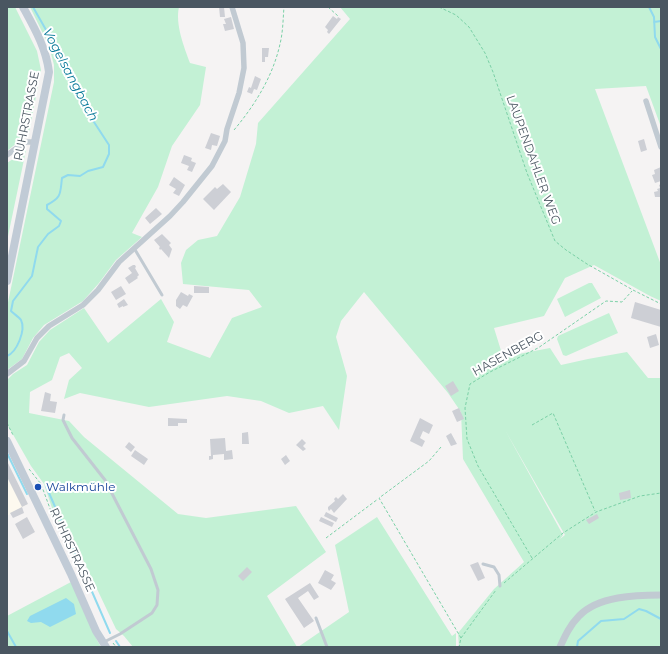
<!DOCTYPE html>
<meta charset="utf-8">
<style>
body{margin:0}
#map{position:relative;width:668px;height:654px;overflow:hidden;background:#f5f3f3;font-family:Montserrat,sans-serif}
canvas{display:block}
.frame{position:absolute;inset:0;border:8px solid #4a5661;pointer-events:none}
</style>
<div id="map">
<canvas width="668" height="654"></canvas>
<div class="frame"></div>
</div>
<script>
const g = document.querySelector('canvas').getContext('2d');
g.lineJoin = 'round';
function fillPath(path, color) { g.fillStyle = color; g.fill(path, 'evenodd'); }
function strokePath(path, color, width, dash) { g.strokeStyle = color; g.lineWidth = width; g.lineCap = dash ? 'butt' : 'round'; g.setLineDash(dash || []); g.stroke(path); }
function drawText(font, color, halo, rows, align = 'center') {
  g.font = font + ' Montserrat,sans-serif'; g.lineWidth = 4; g.setLineDash([]); g.textBaseline = 'middle'; g.strokeStyle = halo; g.fillStyle = color; for (const [text, x, y, turn = 0] of rows) {
    g.save(); g.translate(x, y); g.rotate((+turn || 0) * Math.PI / 180); g.textAlign = isNaN(turn) ? turn : align; if (halo) g.strokeText(text, 0, 0); g.fillText(text, 0, 0); g.restore();
  }
}
fillPath(new Path2D(`
 M7 461 28 504 7 516Z`), '#fdf9ef');
fillPath(new Path2D(`
 M7 7H15L37 51 41 70 29 133 7 151Z
 M30 7H179C175 24 184 47 190 63L206 67 200 105 172 146 158 187 132 233 142 237 116 260 99 283 83 301 44 325 33 338 22 359 7 370V307L54 82V65L49 46Z
 M340 7H661V127L646 86 595 89 661 265V301L650 296 594 265 565 278 544 316 494 328 503 357 550 348 561 365 588 359 627 352 648 378H661V647H459L458 633 494 589 524 562 463 459 461 412 448 393 364 292 341 321 336 337 347 376 339 430 323 406 289 413 261 401 227 396 149 407 80 393 64 399 69 380 82 368 69 353 60 357 52 380 30 392 29 413 69 421 84 437 178 514 206 518 296 506 326 552 267 596 297 647H133L124 636 116 629 79 551 74 556 54 514 44 484 31 466 7 424V380L13 374 27 365 39 342 50 330 84 308 108 343 161 299 174 322 167 342 210 358 232 318 262 307 249 290 183 284 181 263 186 250 198 240 217 236 240 197 256 144 258 123 350 19ZM505 430 565 535 560 539 563 535Z
 M26 150 7 241V163Z
 M589 283H592L601 298 565 317 557 299Z
 M609 313 618 333 566 356 563 355 557 339 558 336Z
 M377 517 452 636 456 633V647H298L349 612 335 545Z
 M71 582 97 640 101 647H7V616Z`), '#c3f1d5');
fillPath(new Path2D(`
 M66 598 74 604 76 614 50 627 41 622 31 623 27 621 30 616Z`), '#90daee');
strokePath(new Path2D(`
 M649 7 654 17 655 37 661 49
 M654 22 661 21
 M7 356C17 352 26 330 21 320 19 317 14 314 11 311L13 301 32 276 38 247 48 234 59 226 61 221 47 209V205C62 197 60 194 62 178L68 175 80 176 88 171 103 167 109 154V145L92 119 88 107 74 89 66 73 62 58 33 7
 M7 453 27 494
 M46 486 110 633
 M7 631 16 647
 M116 641 120 647
 M577 647 578 641 601 621 624 619 639 609 646 611 661 619`), '#90daee', 2);
fillPath(new Path2D(`
 M219 7H224L225 17H220Z
 M333 16 337 19 338 17 341 19 329 34 327 32 328 30 325 27Z
 M231 17 234 29 225 31 223 24H226L224 19Z
 M262 48H269L268 57H265V62H262Z
 M255 76 261 79 257 90 254 89 252 94 247 92 249 87 251 88Z
 M211 133 220 136 217 146 212 145 211 150 205 148Z
 M644 139 647 150 641 152 638 141Z
 M184 155 192 158 191 161 196 163 192 172 187 170 189 166 181 163Z
 M661 167V181L655 183 652 175 655 174 654 170Z
 M174 177 185 185 179 196 173 193 176 189 169 185Z
 M223 184 231 192 214 210 203 199 215 187 217 189Z
 M661 184V197H655L654 192 658 191 657 189 660 188 659 185Z
 M156 208 162 214 150 224 145 218Z
 M162 234 171 243 169 245 172 249 169 258 161 249 160 250 159 248 160 247 154 240Z
 M133 265H135L136 267 135 268 139 275 137 277 138 278 129 284 125 278 132 273 128 268Z
 M121 286 126 294 116 300 111 292Z
 M194 286 209 287V293H194Z
 M181 292 188 296 189 294 193 296 187 307 183 305 180 309 176 306V300Z
 M124 299 128 305 123 307V306L119 308 117 304Z
 M635 302 661 310V327L631 318Z
 M656 334 659 345 650 348 647 337Z
 M453 381 459 391 451 396 445 386Z
 M45 392 51 394 50 401 57 402 55 413 41 411Z
 M459 408 464 419 457 422 452 411Z
 M168 418 187 419V423H178V426H168Z
 M420 418 433 425 429 434 423 431 420 438 425 441 422 447 410 441Z
 M248 432 249 444H242V433Z
 M451 433 457 444 451 446 446 436Z
 M225 438 226 451 232 450 233 459 224 460V454L213 455V459L209 460V456H211L210 439Z
 M302 439 306 443 303 446 306 449 303 451 296 445Z
 M129 442 135 447 131 452 125 447Z
 M135 450 148 459 144 465 131 456Z
 M286 455 290 461 285 465 281 459Z
 M7 461 28 504 22 507 7 477Z
 M630 490 631 498 620 500 619 493Z
 M343 494 347 499 334 513 331 509 329 511 328 509V507L335 501 334 499 336 497 338 499Z
 M22 507 24 513 13 518 10 513Z
 M326 512 338 518 336 522 324 516Z
 M597 514 599 518 589 524 586 520Z
 M27 517 35 532 23 539 15 524Z
 M321 517 334 523 332 527 319 521Z
 M478 562 485 578 478 581 470 565Z
 M247 567 252 572 243 581 238 576Z
 M325 570 334 575 331 580 336 583 331 590 318 583Z
 M310 583 319 597 314 600 308 591 298 598 314 621 304 628 285 599Z`), '#cdcfd5');
strokePath(new Path2D(`
 M328 7 338 16
 M439 7 456 15 469 27 485 53 493 72 527 173 555 241 566 250 587 264 633 290 661 304
 M234 130C255 105 273 76 280 44 283 32 283 19 284 7
 M7 423 13 435
 M532 425 553 413 595 511
 M441 447 429 461 379 498 461 638 459 647
 M29 469 41 484 56 525
 M326 538 378 499
 M532 558 478 466 467 439 465 408 470 384 490 372 538 348 606 301 622 302 632 291
 M504 583 563 533 596 512 640 496 661 493
 M461 638 496 590
 M113 643 116 647`), '#7ad0a6', 1, [3, 2]);
strokePath(new Path2D(`
 M134 248 162 295
 M64 415 63 420 72 438 105 480 151 569 158 590 157 605 152 613 120 634 104 642
 M483 564 494 567 499 575 500 586
 M316 618 327 647`), '#c1cad2', 3);
strokePath(new Path2D(`
 M646 101 661 147
 M7 155 25 142H35
 M7 374 24 361 37 338 49 326 83 305 98 290 119 262 170 216 183 202 212 166 225 141 227 129 239 93 244 68 243 43 232 7`), '#c1cad2', 5.5);
strokePath(new Path2D(`
 M560 647C565 636 570 625 579 616 598 596 636 595 661 595`), '#c1cad2', 7);
strokePath(new Path2D(`
 M7 281 49 72C46 48 35 29 23 7
 M7 441 71 574 96 631 106 647`), '#c1cbd6', 8);
for (const [x, y, r, color] of [
 [38,487,4,"#1a4fb4"]
]) { const dot = new Path2D(); dot.arc(x, y, r, 0, 2 * Math.PI); g.fillStyle = color; g.fill(dot); strokePath(dot, '#fff', 1.5); }
drawText('12px', '#4a5661', '#fff', [
 ["RUHRSTRASSE",27,116,-79],
 ["LAUPENDAHLER WEG",533,160,70],
 ["HASENBERG",508,354,-29],
 ["RUHRSTRASSE",72,550,65]
]);
drawText('12px', '#164399', '#fff', [
 ["Walkmühle",46,487]
], 'left');
drawText('italic 13px', '#0c7c9b', '#fff', [
 ["Vogelsangbach",70,75,62]
]);
</script>
